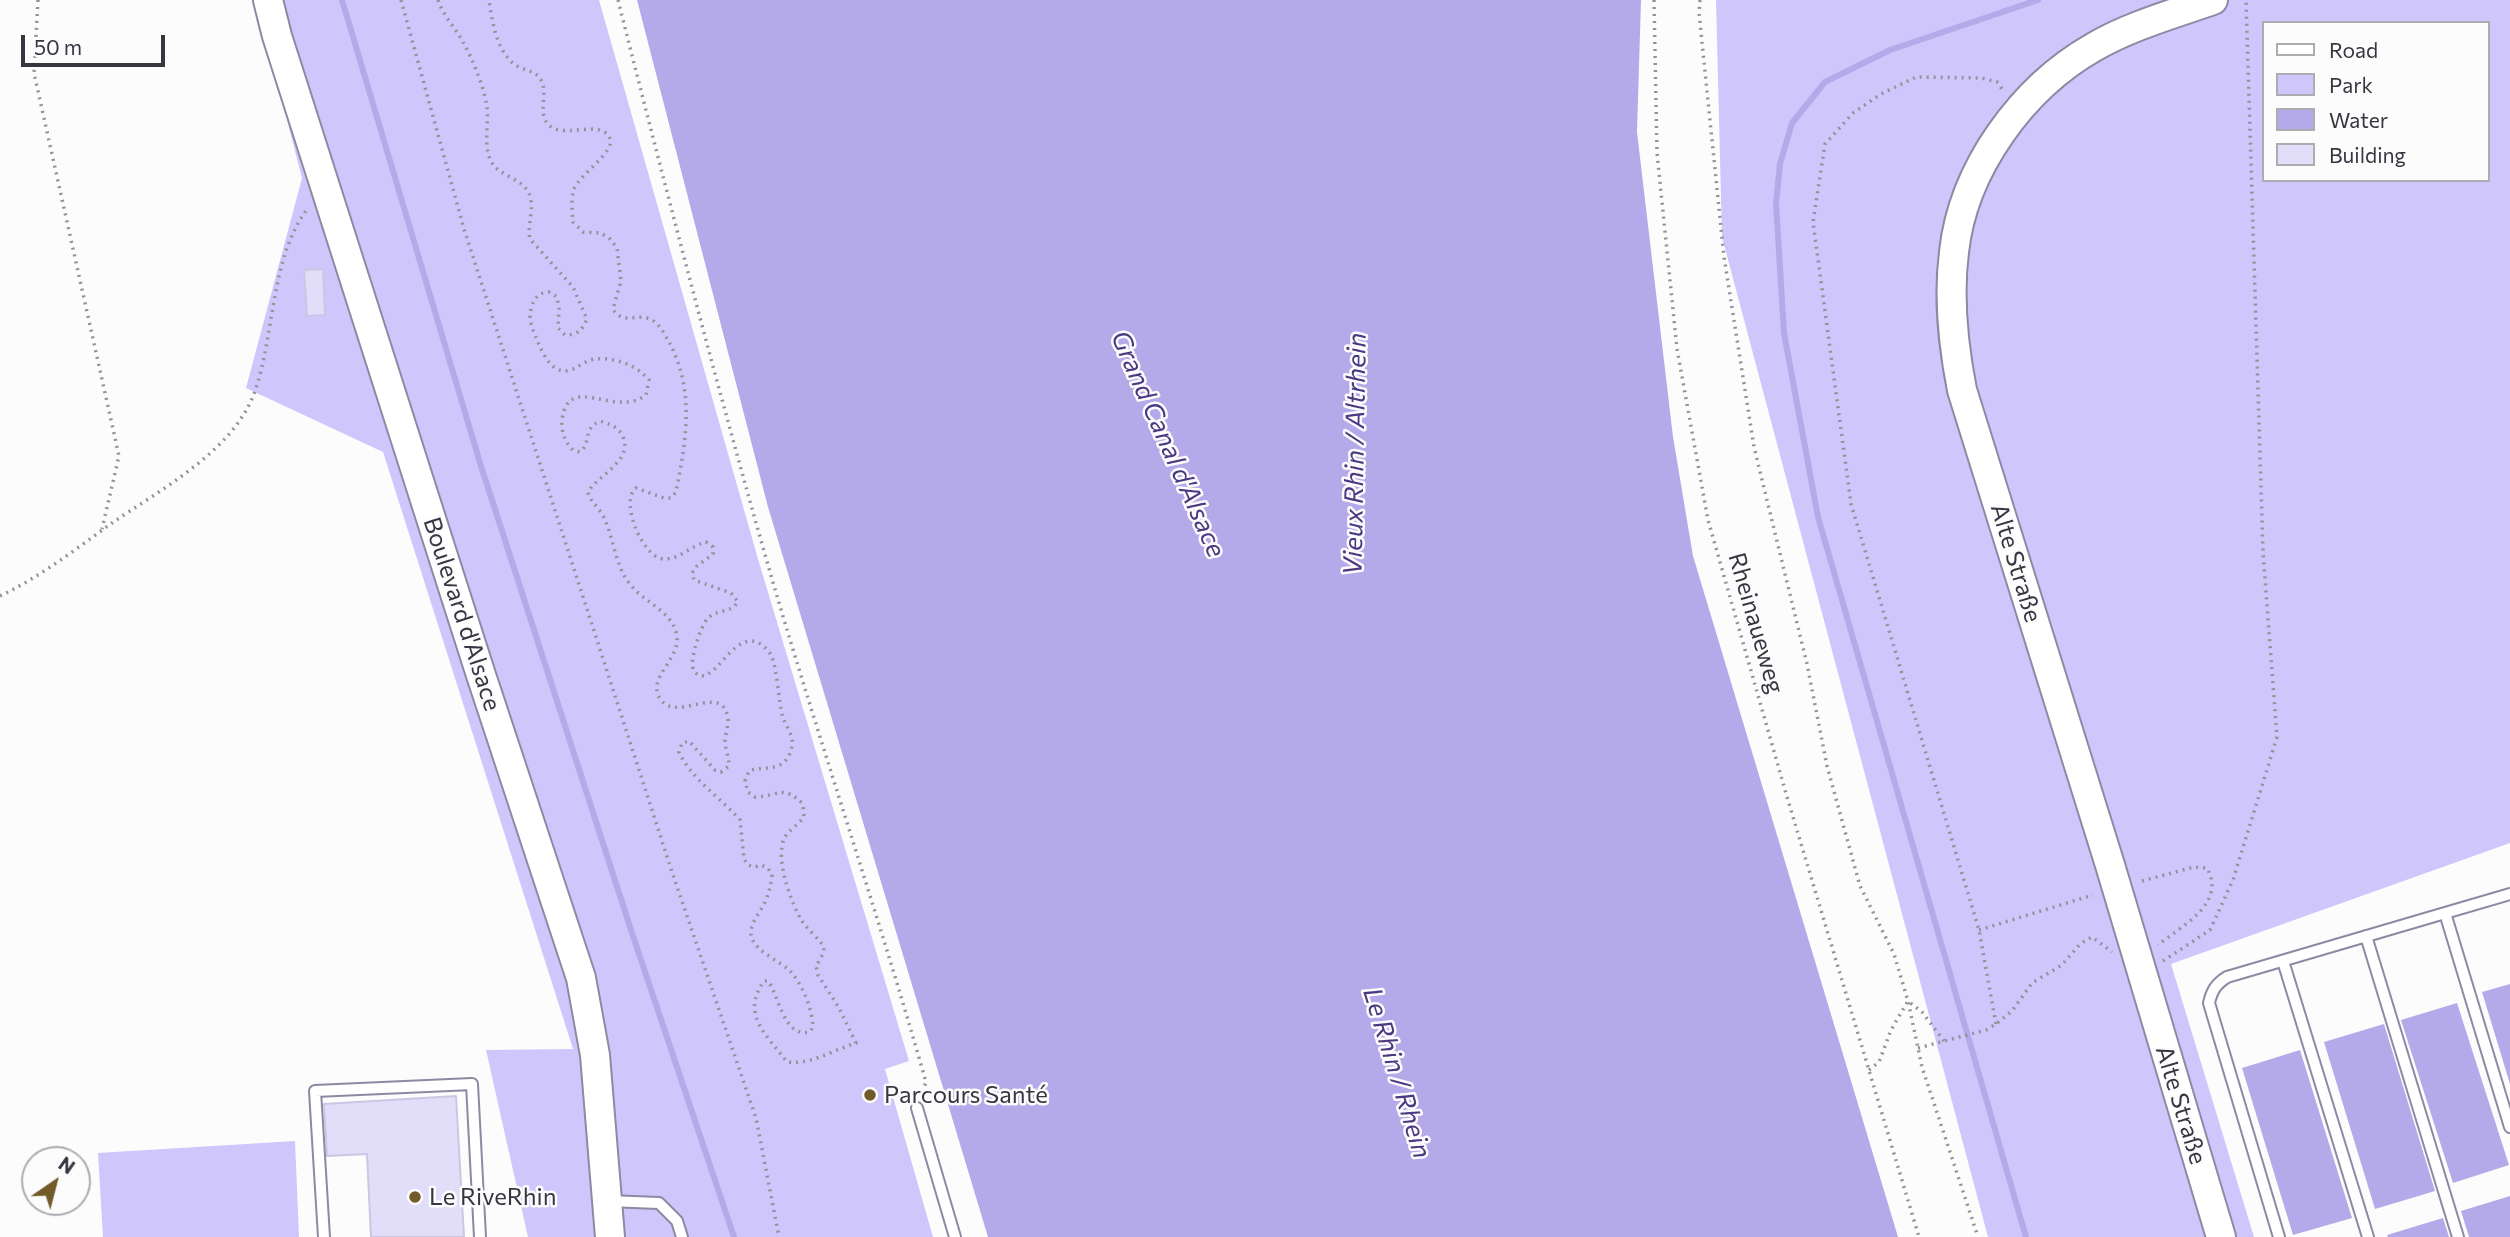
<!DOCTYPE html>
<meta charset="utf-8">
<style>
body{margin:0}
#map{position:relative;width:2510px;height:1237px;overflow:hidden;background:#fcfcfc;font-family:Commissioner,sans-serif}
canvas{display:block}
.legend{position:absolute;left:2262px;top:21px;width:228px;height:161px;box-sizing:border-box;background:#fcfcfc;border:2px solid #adacb1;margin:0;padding:9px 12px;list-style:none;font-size:21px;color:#373540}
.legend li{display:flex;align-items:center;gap:14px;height:35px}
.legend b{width:35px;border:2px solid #adacb1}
.north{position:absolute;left:21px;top:1146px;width:70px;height:70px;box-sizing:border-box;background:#fcfcfc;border:2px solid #adacb1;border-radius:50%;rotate:35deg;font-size:19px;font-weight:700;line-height:28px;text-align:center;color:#373540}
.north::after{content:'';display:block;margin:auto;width:24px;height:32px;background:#725a2a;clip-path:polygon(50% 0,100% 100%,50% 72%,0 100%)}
.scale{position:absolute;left:21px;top:35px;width:144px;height:32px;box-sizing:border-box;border:4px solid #373540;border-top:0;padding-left:9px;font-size:21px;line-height:24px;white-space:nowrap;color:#373540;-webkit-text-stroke:5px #fcfcfc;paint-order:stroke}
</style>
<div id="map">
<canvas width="2510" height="1237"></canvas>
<ul class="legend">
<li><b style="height:9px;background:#fff"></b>Road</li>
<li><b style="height:19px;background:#cfc6fc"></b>Park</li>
<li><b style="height:19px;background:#b4a9e9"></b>Water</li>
<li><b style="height:19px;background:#e2def9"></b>Building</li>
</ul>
<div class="north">N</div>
<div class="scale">50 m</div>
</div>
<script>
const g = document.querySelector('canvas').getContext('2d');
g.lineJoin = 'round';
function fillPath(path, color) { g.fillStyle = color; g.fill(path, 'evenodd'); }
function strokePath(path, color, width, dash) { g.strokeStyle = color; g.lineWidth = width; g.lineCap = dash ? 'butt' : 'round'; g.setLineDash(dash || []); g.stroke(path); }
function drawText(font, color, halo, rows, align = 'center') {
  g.font = font + ' Commissioner,sans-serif'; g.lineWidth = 5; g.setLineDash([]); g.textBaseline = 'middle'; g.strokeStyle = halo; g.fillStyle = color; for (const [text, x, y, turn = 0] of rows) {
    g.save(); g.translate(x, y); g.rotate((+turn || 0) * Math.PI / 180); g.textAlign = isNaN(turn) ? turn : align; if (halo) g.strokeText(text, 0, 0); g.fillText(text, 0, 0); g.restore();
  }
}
fillPath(new Path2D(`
 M256 0H599L758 559 909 1061 885 1069 933 1237H528L486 1050 573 1049 383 452 246 388 302 178Z
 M1716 0H2510V843L2171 964 2254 1237H1988L1722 237ZM2263 23H2487V180H2263Z
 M295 1141 299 1237H103L98 1153Z`), '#cfc6fc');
fillPath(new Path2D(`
 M637 0H1641L1637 132 1673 437 1693 556 1898 1237H988L768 507Z
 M2510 984V1084L2482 992Z
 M2457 1003 2509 1165 2453 1183 2401 1020Z
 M2384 1024 2435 1191 2375 1209 2324 1042Z
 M2300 1050 2352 1218 2293 1235 2242 1068Z
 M2510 1196V1237H2469L2461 1211Z
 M2443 1218 2449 1237H2388L2387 1235Z`), '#b4a9e9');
strokePath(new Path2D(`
 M342 0 481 466 632 933 734 1237
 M2026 1237 1818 517 1784 333 1776 203 1780 164 1792 123 1825 82 1890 50 2038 0`), '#b4a9e9', 6);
const building = new Path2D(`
 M323 269 325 315 307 316 304 270Z
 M456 1096 464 1237H371L367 1154 327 1156 324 1104Z`);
fillPath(building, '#e2def9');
strokePath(building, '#cbc7e3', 2);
const service = new Path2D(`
 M2510 894 2445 913 2510 1127
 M2366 936 2458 1237
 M2283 961 2368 1237
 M917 1108 955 1237
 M608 1201 659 1203 677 1221 682 1237
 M324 1237 315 1091 472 1084 480 1237
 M2279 1237 2209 1003C2212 990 2216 984 2227 977L2445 913`);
const tertiary = new Path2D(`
 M268 0 277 36 480 672 581 978 595 1055 610 1237
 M2213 0C2173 14 2130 26 2094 47 2022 88 1963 169 1954 252 1948 299 1953 344 1962 390L2110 865 2221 1237`);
strokePath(service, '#8d89a3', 14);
strokePath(tertiary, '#8d89a3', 32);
strokePath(new Path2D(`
 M38 0 34 73 119 456 102 529
 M401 0 464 229 673 875 756 1118 779 1237
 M438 0C443 16 455 27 463 42 473 60 484 87 487 107 489 124 483 146 491 161 500 179 528 177 531 201 533 214 527 226 530 239L573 287 587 319C582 330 578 335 565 335L558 328 559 309 557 297 549 292C538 293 534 298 531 309 528 319 533 330 537 340 544 356 554 379 575 368 581 365 587 360 595 359 614 357 637 365 649 380L646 395C615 419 568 371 562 420 561 432 565 442 573 450L580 452C592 442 582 429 600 421 610 424 619 427 623 437 633 461 598 475 588 492 590 501 597 506 602 514 614 536 614 563 629 583 643 602 669 609 676 632 684 659 644 677 661 700 678 723 723 681 728 719 728 726 726 733 725 740 725 749 729 757 729 766L721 772 715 770 689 741 682 743 679 752C692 780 720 797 740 820L744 859 748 865 755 867 761 865 768 868 772 875C771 885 769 893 765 902 761 911 752 921 751 931 749 950 780 960 791 972 803 986 812 1008 813 1027L810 1032C783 1038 779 995 768 981H764C740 1015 767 1035 787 1062 811 1065 833 1050 856 1043L839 1008 818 975 816 966C819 961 826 951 823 946 821 941 806 928 802 921 791 903 774 857 785 837 789 830 799 824 804 817L803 804C783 784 779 796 755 797L748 792 745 781 749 771C761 766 774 771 784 762 789 758 792 750 792 743 793 735 786 726 783 718 778 701 778 670 771 655 767 648 758 640 750 641 731 643 721 669 704 676 699 675 697 675 694 671 688 662 701 625 708 618 716 611 725 612 734 607L738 602 731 593 694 580 692 573 697 566 713 554V547L706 542C692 545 680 559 665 559 643 560 619 501 636 488L664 498H671L676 492C686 441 695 392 670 344 666 337 662 328 655 322 641 310 623 327 613 309L621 281 617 248 610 239 601 233 583 232 573 222C572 212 571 199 574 189 580 174 615 152 610 139 602 118 565 139 550 126 536 114 549 94 541 80 536 71 527 71 519 67 497 56 492 21 489 0
 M618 0C667 194 717 387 772 579 821 747 878 913 926 1082L921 1096
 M1654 0 1657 153 1677 349 1708 520 1787 797 1919 1237
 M1700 0 1699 13 1724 257 1754 447 1807 664 1827 766 1860 886 1894 954 1908 1001 1922 1067 1978 1237
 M0 596C40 577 76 549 112 523 160 490 235 450 255 391 275 334 270 258 308 208
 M2142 881 2194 867 2207 868C2227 904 2181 926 2158 945
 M1979 930 2093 895
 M2163 961 2210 930 2233 880 2277 737 2263 552 2246 0
 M1996 1024 1979 930 1851 504 1813 222 1825 144 1853 113 1881 94 1916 77 1981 78 1997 82 2004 92
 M1918 1048 1986 1030 1996 1024 2012 1011 2032 983 2062 965 2080 944 2092 937 2112 952
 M1869 1070 1879 1062 1891 1030 1908 1001 1922 1012 1944 1041`), '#939298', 3.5, [2, 5]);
strokePath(service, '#fff', 10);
strokePath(tertiary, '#fff', 28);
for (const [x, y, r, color] of [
 [870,1095,7,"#725a2a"],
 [415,1197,7,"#725a2a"]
]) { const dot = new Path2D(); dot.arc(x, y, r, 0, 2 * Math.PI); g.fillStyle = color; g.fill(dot); strokePath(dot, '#fcfcfc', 2.5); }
drawText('24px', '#373540', '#fcfcfc', [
 ["Alte Straße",2016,563,73],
 ["Boulevard d'Alsace",462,614,72],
 ["Rheinaueweg",1756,623,74],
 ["Alte Straße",2181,1105,73]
]);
drawText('24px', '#373540', '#fcfcfc', [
 ["Parcours Santé",884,1095],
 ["Le RiveRhin",429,1197]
], 'left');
drawText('italic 26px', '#4b3782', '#fcfcfc', [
 ["Grand Canal d'Alsace",1168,444,66],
 ["Vieux Rhin / Altrhein",1355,454,-89],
 ["Le Rhin / Rhein",1397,1073,73]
]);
</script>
